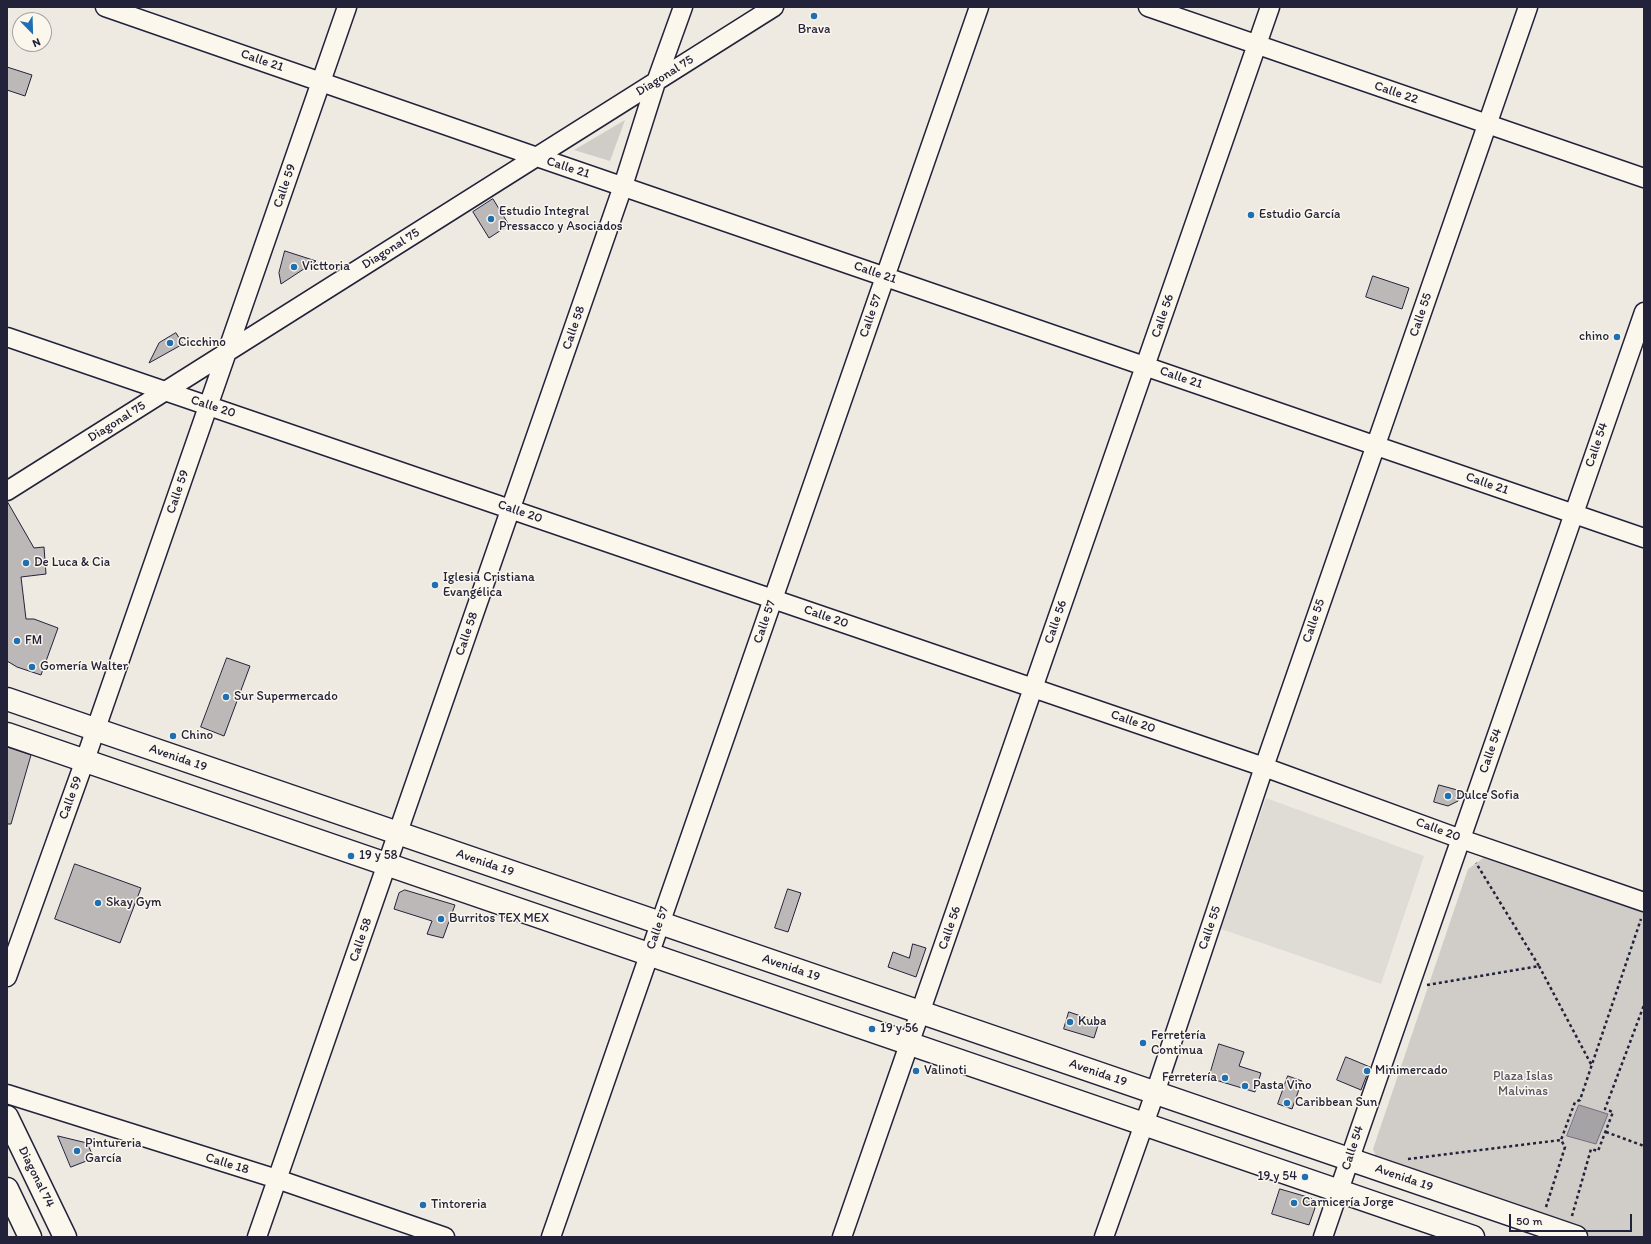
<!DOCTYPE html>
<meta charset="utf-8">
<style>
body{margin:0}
#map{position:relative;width:1651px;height:1244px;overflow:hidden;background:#eeeae2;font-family:Itim,sans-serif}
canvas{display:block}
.frame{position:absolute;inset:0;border:8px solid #22223b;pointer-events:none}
.north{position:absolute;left:12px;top:12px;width:40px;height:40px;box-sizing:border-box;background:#fbf7ec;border:1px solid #a4a2a5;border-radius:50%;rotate:157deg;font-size:11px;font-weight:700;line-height:16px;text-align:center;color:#22223b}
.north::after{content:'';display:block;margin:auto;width:14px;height:18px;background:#1f6fb2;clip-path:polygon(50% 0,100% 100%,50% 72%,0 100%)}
.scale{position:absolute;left:1509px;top:1214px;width:123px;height:18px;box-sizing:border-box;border:2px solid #22223b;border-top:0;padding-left:5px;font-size:12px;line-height:14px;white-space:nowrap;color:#22223b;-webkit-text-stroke:3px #fbf7ec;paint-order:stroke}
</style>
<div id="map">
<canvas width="1651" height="1244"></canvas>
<div class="frame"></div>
<div class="north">N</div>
<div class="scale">50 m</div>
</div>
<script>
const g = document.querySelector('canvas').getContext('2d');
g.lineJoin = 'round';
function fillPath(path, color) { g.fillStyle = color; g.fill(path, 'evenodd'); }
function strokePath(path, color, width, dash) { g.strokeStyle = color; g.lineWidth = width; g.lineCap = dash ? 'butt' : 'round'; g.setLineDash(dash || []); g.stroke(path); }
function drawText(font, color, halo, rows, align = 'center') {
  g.font = font + ' Itim,sans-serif'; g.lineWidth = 3; g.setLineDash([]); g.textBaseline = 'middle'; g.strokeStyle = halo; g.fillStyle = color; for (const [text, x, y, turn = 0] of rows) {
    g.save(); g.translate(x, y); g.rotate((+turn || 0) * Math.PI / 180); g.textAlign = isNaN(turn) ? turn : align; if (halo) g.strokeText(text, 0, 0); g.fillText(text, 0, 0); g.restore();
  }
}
fillPath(new Path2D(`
 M1266 798 1424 856 1381 984 1221 929Z`), '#dfdbd5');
fillPath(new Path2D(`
 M625 120 610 161 574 150Z
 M1486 856 1644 912V1237H1593L1378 1162 1373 1149 1468 869Z`), '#d0cdc9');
const water = new Path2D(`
 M1579 1105 1608 1114 1596 1144 1567 1136Z`);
fillPath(water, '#a6a3a7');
strokePath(water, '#716f7c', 1);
const building = new Path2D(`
 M7 67 32 75 25 96 7 90Z
 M493 199 509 225 489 238 473 212Z
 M285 251 316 261 281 284 279 273Z
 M1373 276 1409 288 1402 309 1366 297Z
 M176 333 183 344 149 363 159 343Z
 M7 501 34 548 44 547 46 574 21 577 26 619H34L58 628 41 675 17 667 7 661Z
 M227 658 250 666 224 736 201 727Z
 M7 747 31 755 11 824H7Z
 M1439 785 1461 791 1458 801 1448 806 1434 802Z
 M75 864 141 888 120 943 55 919Z
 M788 889 801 893 788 932 775 928Z
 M405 890 455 905 443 938 427 934 432 921 394 909 399 893Z
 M913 944 926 948 916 977 888 967 893 952 909 958Z
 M1069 1012 1099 1022 1094 1038 1064 1029Z
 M1219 1044 1244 1052 1239 1066 1261 1073 1255 1092 1209 1078Z
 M1346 1057 1370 1067 1361 1090 1337 1080Z
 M1288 1076 1302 1081 1292 1109 1278 1104Z
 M58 1136 87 1143 94 1158 71 1167Z
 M1280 1189 1311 1198 1315 1208 1309 1225 1272 1214Z`);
fillPath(building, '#bcb8b8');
strokePath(building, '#22223b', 1);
const minor = new Path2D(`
 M105 7 537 157 1644 538
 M1148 7 1644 178
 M7 337 1264 767 1461 839 1644 902
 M7 491 774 7
 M7 977 85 760 347 7
 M7 1094 277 1179 445 1237
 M257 1237 623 186 656 82 683 7
 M551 1237 979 7
 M842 1237 1270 7
 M1104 1237 1155 1093 1264 767 1528 7
 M1323 1237 1360 1129 1644 312`);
const major = new Path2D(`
 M7 699 1576 1237
 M7 734 1473 1237
 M7 1117 65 1237
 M7 1189 30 1237`);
strokePath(minor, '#22223b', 21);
strokePath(major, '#22223b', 25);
strokePath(new Path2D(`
 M1539 966 1592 1066
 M1427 985 1539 966 1476 863
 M1606 1132 1644 1146
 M1408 1159 1561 1140
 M1546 1207 1565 1147 1561 1140 1575 1102 1580 1100 1641 919
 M1572 1216 1591 1149 1598 1151 1613 1112 1605 1109 1644 1005`), '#22223b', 2.5, [3, 3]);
strokePath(minor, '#fbf7ec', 18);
strokePath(major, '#fbf7ec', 22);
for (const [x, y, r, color] of [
 [814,16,4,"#1f6fb2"],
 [1251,215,4,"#1f6fb2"],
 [491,219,4,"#1f6fb2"],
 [294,267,4,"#1f6fb2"],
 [1617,337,4,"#1f6fb2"],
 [170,343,4,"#1f6fb2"],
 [26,563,4,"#1f6fb2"],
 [435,585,4,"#1f6fb2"],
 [17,641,4,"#1f6fb2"],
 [32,667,4,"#1f6fb2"],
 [226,697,4,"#1f6fb2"],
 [173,736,4,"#1f6fb2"],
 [1448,796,4,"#1f6fb2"],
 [351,856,4,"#1f6fb2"],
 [98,903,4,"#1f6fb2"],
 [441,919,4,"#1f6fb2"],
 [1070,1022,4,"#1f6fb2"],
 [872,1029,4,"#1f6fb2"],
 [1143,1043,4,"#1f6fb2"],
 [916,1071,4,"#1f6fb2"],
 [1367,1071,4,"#1f6fb2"],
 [1225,1078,4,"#1f6fb2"],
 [1245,1086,4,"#1f6fb2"],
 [1287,1103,4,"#1f6fb2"],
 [77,1151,4,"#1f6fb2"],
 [1305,1177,4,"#1f6fb2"],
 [1294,1203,4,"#1f6fb2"],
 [423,1205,4,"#1f6fb2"]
]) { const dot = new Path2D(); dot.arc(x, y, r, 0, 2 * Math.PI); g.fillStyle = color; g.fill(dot); strokePath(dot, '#fbf7ec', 1.5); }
drawText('13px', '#22223b', '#fbf7ec', [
 ["Brava",814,30,"center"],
 ["Estudio Integral",499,212],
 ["Pressacco y Asociados",499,227],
 ["Estudio García",1259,215],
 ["Victtoria",302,267],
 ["chino",1609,337,"right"],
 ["Cicchino",178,343],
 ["De Luca & Cia",34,563],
 ["Iglesia Cristiana",443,578],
 ["Evangélica",443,593],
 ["FM",25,641],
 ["Gomería Walter",40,667],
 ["Sur Supermercado",234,697],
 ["Chino",181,736],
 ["Dulce Sofia",1456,796],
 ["19 y 58",359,856],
 ["Skay Gym",106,903],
 ["Burritos TEX MEX",449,919],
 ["Kuba",1078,1022],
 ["19 y 56",880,1029],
 ["Ferretería",1151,1036],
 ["Continua",1151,1051],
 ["Valinoti",924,1071],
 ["Minimercado",1375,1071],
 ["Ferretería",1217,1078,"right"],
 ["Pasta Vino",1253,1086],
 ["Caribbean Sun",1295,1103],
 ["Pintureria",85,1144],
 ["García",85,1159],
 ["19 y 54",1297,1177,"right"],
 ["Carnicería Jorge",1302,1203],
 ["Tintoreria",431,1205]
], 'left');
drawText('13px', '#22223b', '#fbf7ec', [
 ["Calle 21",262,61,19],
 ["Diagonal 75",665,76,-32],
 ["Calle 22",1396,93,19],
 ["Calle 21",568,168,18],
 ["Calle 59",285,186,-71],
 ["Diagonal 75",391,249,-32],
 ["Calle 21",875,273,19],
 ["Calle 55",1421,315,-71],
 ["Calle 57",871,316,-71],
 ["Calle 56",1163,316,-71],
 ["Calle 58",574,328,-71],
 ["Calle 21",1181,378,19],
 ["Calle 20",213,407,18],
 ["Diagonal 75",117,422,-32],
 ["Calle 54",1597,445,-71],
 ["Calle 21",1487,484,19],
 ["Calle 59",178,492,-71],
 ["Calle 20",520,512,19],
 ["Calle 20",826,617,19],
 ["Calle 55",1314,621,-71],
 ["Calle 57",765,622,-71],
 ["Calle 56",1056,622,-71],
 ["Calle 58",467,634,-71],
 ["Calle 20",1133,722,19],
 ["Calle 54",1491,751,-71],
 ["Avenida 19",178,758,19],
 ["Calle 59",71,798,-70],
 ["Calle 20",1438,830,20],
 ["Avenida 19",485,863,19],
 ["Calle 57",658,928,-71],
 ["Calle 56",950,928,-71],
 ["Calle 55",1210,928,-71],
 ["Calle 58",361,940,-71],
 ["Avenida 19",791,968,19],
 ["Avenida 19",1098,1073,19],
 ["Calle 54",1353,1148,-72],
 ["Calle 18",227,1164,17],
 ["Diagonal 74",36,1177,64],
 ["Avenida 19",1404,1178,19]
]);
drawText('13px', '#565566', '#fbf7ec', [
 ["Plaza Islas",1523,1077],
 ["Malvinas",1523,1092]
]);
</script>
